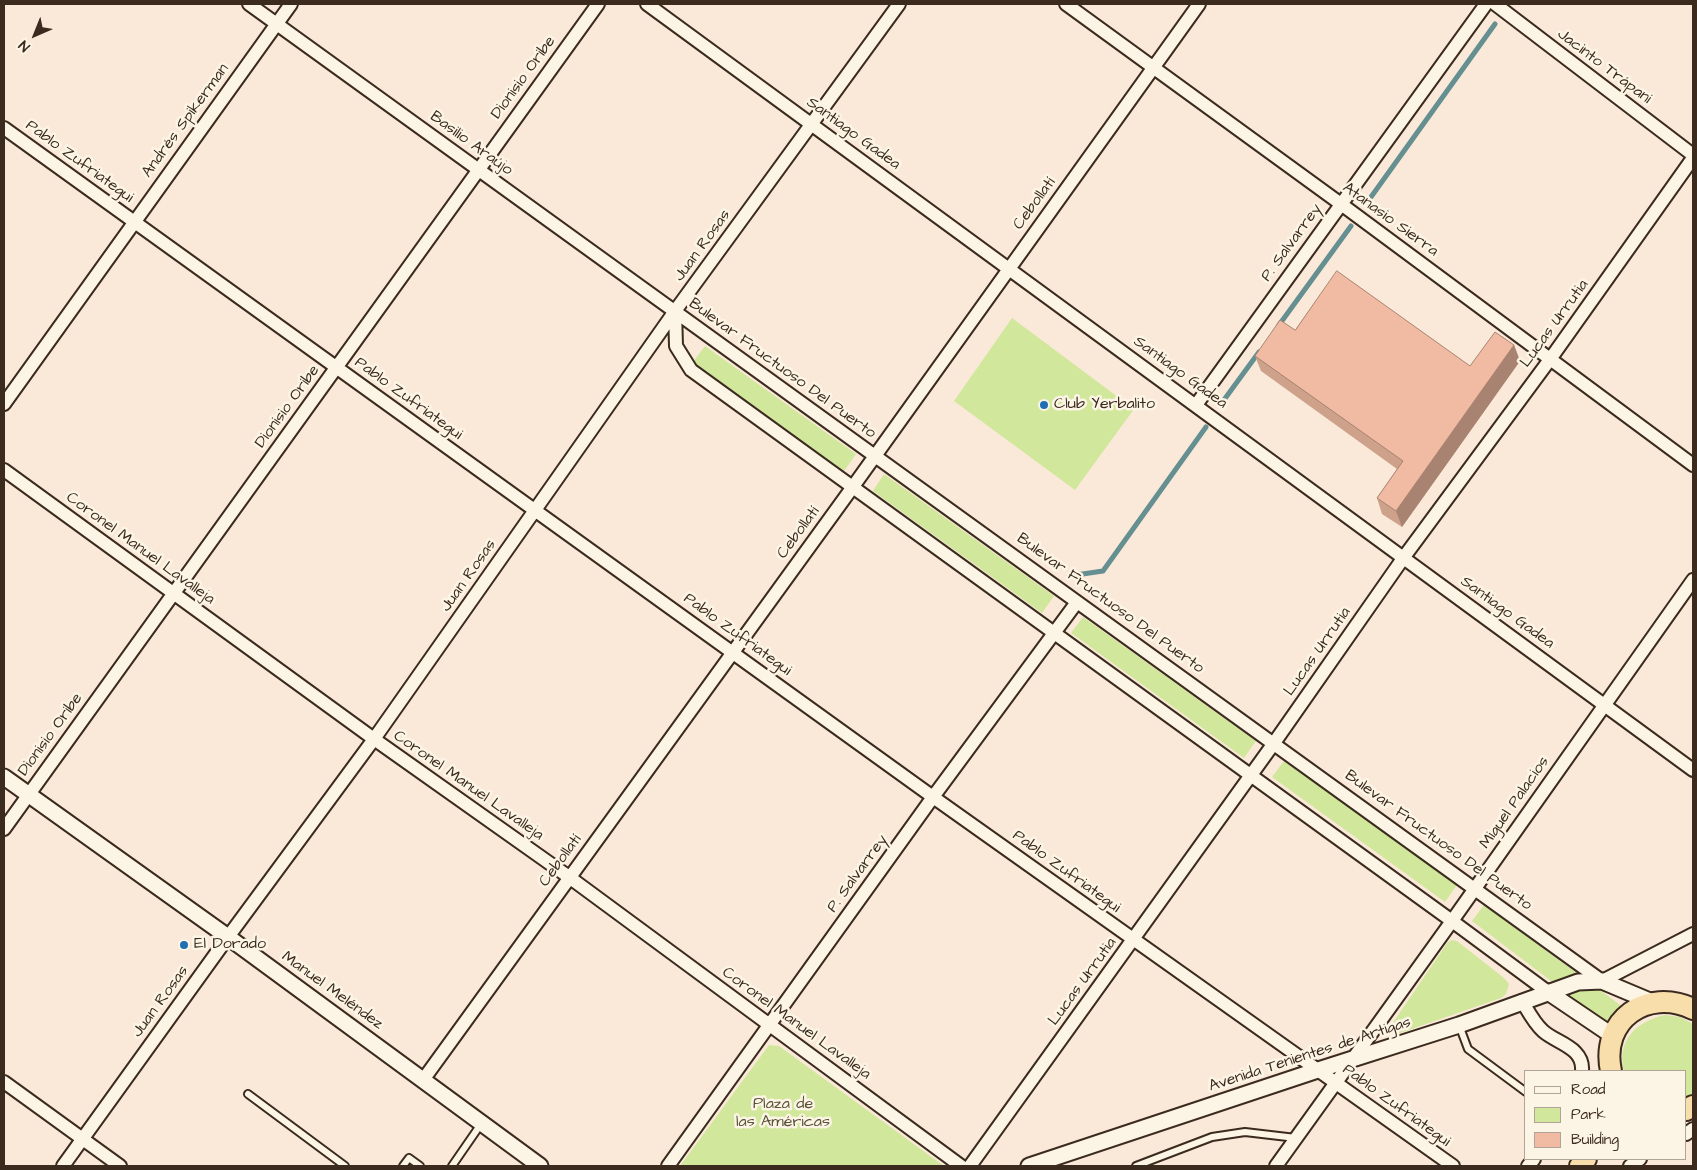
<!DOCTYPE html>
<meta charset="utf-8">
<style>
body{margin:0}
#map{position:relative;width:1697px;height:1170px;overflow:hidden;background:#fae9d8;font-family:"Architects Daughter",sans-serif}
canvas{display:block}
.frame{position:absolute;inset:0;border:5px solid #3b2a1e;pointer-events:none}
.legend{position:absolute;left:1524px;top:1070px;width:162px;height:90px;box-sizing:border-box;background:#fcf5e5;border:1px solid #afa495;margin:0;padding:6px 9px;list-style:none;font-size:15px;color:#3b2a1e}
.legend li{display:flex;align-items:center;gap:10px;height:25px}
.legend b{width:25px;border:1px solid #afa495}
.north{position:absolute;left:10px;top:10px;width:50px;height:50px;-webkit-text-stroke:4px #fcf5e5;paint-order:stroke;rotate:224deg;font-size:14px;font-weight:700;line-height:20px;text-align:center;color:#3b2a1e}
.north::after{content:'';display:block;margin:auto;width:18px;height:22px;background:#3b2a1e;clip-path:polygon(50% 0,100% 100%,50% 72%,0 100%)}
</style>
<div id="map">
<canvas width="1697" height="1170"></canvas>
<div class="frame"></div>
<ul class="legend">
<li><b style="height:6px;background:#fcf5e5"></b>Road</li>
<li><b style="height:14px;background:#d1e79c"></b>Park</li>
<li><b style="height:14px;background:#f0bba2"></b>Building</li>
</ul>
<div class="north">N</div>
</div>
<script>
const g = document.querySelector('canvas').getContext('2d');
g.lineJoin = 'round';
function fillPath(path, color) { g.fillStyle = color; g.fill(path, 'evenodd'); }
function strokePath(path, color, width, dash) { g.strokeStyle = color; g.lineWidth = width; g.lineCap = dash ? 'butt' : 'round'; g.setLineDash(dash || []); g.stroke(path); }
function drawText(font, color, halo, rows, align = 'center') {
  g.font = font + ' "Architects Daughter",sans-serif'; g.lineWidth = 5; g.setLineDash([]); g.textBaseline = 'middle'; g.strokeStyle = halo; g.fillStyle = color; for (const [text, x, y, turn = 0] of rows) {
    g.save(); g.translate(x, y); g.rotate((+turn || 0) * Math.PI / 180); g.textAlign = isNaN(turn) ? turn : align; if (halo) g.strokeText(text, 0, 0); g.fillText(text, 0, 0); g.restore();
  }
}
fillPath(new Path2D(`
 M1012 318 1134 409 1075 490 954 401Z
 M705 346 856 454 844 471 693 362Z
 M884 474 1054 596 1042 613 873 491Z
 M1083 617 1256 741 1244 758 1071 633Z
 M1284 761 1457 885 1445 902 1272 777Z
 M1484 905 1627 1010 1613 1028 1472 921Z
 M1452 940 1457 941 1504 978 1509 984 1506 994 1501 998 1397 1034 1393 1033 1390 1027 1448 942Z
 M1665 1015 1680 1017 1693 1024V1096L1686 1101V1071H1624C1616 1040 1637 1021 1665 1015Z
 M769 1045 779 1046 944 1166H680Z`), '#d1e79c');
strokePath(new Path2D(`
 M1366 204 1495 24
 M1279 325 1351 226
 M1221 404 1259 352
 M1069 576 1103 571 1206 427`), '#658f90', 5);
const service = new Path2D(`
 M1459 1025 1468 1049 1526 1092
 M248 1094 345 1166
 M403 1166 409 1158 420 1166
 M452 1166 481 1124
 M1136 1166 1212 1137 1245 1132 1296 1138`);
const minor = new Path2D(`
 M249 4 1602 981 1693 934
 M647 4 1693 770
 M1066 4 1341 204 1693 465
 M1495 4 1693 155
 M4 128 933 797 1453 1166
 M675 311 676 346 691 370 1452 921 1548 992
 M4 404 291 4
 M1196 405 1486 4
 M4 470 374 739 569 877 961 1166
 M4 829 598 4
 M1522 1001C1528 1011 1534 1023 1543 1031 1556 1043 1584 1047 1582 1071
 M423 1080 852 488 1199 4
 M4 1082 120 1166
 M1686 1134 1693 1129
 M63 1166 228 937 374 739 675 311 899 4
 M668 1166 933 797 1077 602
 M970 1166 1274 743 1404 557 1551 358 1693 158
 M1276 1166 1452 921 1693 580
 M1528 1166 1534 1159
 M1630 1166 1640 1159`);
const tertiary = new Path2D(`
 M4 777 228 937 540 1166
 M1548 992 1613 1036
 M1029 1166 1318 1070 1459 1025 1578 982 1602 981 1652 1002`);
const trunk = new Path2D(`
 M1611 1071C1600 1020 1647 987 1693 1009
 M1686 1110 1693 1106
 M1580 1166 1586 1159`);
strokePath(service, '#3b2a1e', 10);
strokePath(minor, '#3b2a1e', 16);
strokePath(tertiary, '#3b2a1e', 19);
strokePath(trunk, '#3b2a1e', 24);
strokePath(service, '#fcf5e5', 6);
strokePath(minor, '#fcf5e5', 12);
strokePath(tertiary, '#fcf5e5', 15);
strokePath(trunk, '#f8deab', 20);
fillPath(new Path2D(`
 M1295 330 1470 366 1514 345 1520 361 1402 527 1382 514 1377 498 1397 469 1261 371 1255 356Z`), '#cea18b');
fillPath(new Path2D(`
 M1514 345 1520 361 1402 527 1396 511Z`), '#a88371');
const building = new Path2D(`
 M1337 271 1470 366 1495 332 1514 345 1396 511 1377 498 1403 461 1255 356 1280 320 1295 330Z`);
fillPath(building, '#f0bba2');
strokePath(building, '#a88371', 1);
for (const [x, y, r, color] of [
 [1044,405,5,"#1f6fb2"],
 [184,945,5,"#1f6fb2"]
]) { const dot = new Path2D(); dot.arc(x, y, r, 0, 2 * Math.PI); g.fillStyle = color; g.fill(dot); strokePath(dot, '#fcf5e5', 2); }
drawText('16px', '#3b2a1e', '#fcf5e5', [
 ["Jacinto Trápani",1604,67,37],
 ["Dionisio Oribe",524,78,-54],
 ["Andrés Spikerman",186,121,-54],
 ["Santiago Gadea",853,134,36],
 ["Basilio Araújo",471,144,36],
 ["Pablo Zufriategui",79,162,36],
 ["Cebollatí",1035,204,-54],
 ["Atanasio Sierra",1390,220,36],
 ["P. Salvarrey",1292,243,-54],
 ["Juan Rosas",703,246,-54],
 ["Lucas Urrutia",1555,324,-54],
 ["Bulevar Fructuoso Del Puerto",782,369,36],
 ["Santiago Gadea",1180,373,36],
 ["Pablo Zufriategui",408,399,36],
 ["Dionisio Oribe",288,407,-54],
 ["Cebollatí",799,533,-54],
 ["Coronel Manuel Lavalleja",140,549,36],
 ["Juan Rosas",469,576,-55],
 ["Bulevar Fructuoso Del Puerto",1110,604,36],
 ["Santiago Gadea",1507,613,36],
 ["Pablo Zufriategui",737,635,36],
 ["Lucas Urrutia",1318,652,-55],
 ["Dionisio Oribe",51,735,-54],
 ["Coronel Manuel Lavalleja",468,786,35],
 ["Miguel Palacios",1515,803,-55],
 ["Bulevar Fructuoso Del Puerto",1438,841,36],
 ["Cebollatí",561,861,-54],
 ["Pablo Zufriategui",1066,872,36],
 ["P. Salvarrey",858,874,-54],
 ["Lucas Urrutia",1083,982,-54],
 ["Manuel Meléndez",332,991,36],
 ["Juan Rosas",161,1002,-54],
 ["Coronel Manuel Lavalleja",796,1024,36],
 ["Avenida Tenientes de Artigas",1310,1055,-18],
 ["Pablo Zufriategui",1396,1106,36]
]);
drawText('16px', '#3b2a1e', '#fcf5e5', [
 ["Club Yerbalito",1054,405],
 ["El Dorado",194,945]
], 'left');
drawText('16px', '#595037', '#fcf5e5', [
 ["Plaza de",783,1105],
 ["las Américas",783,1123]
]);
</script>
